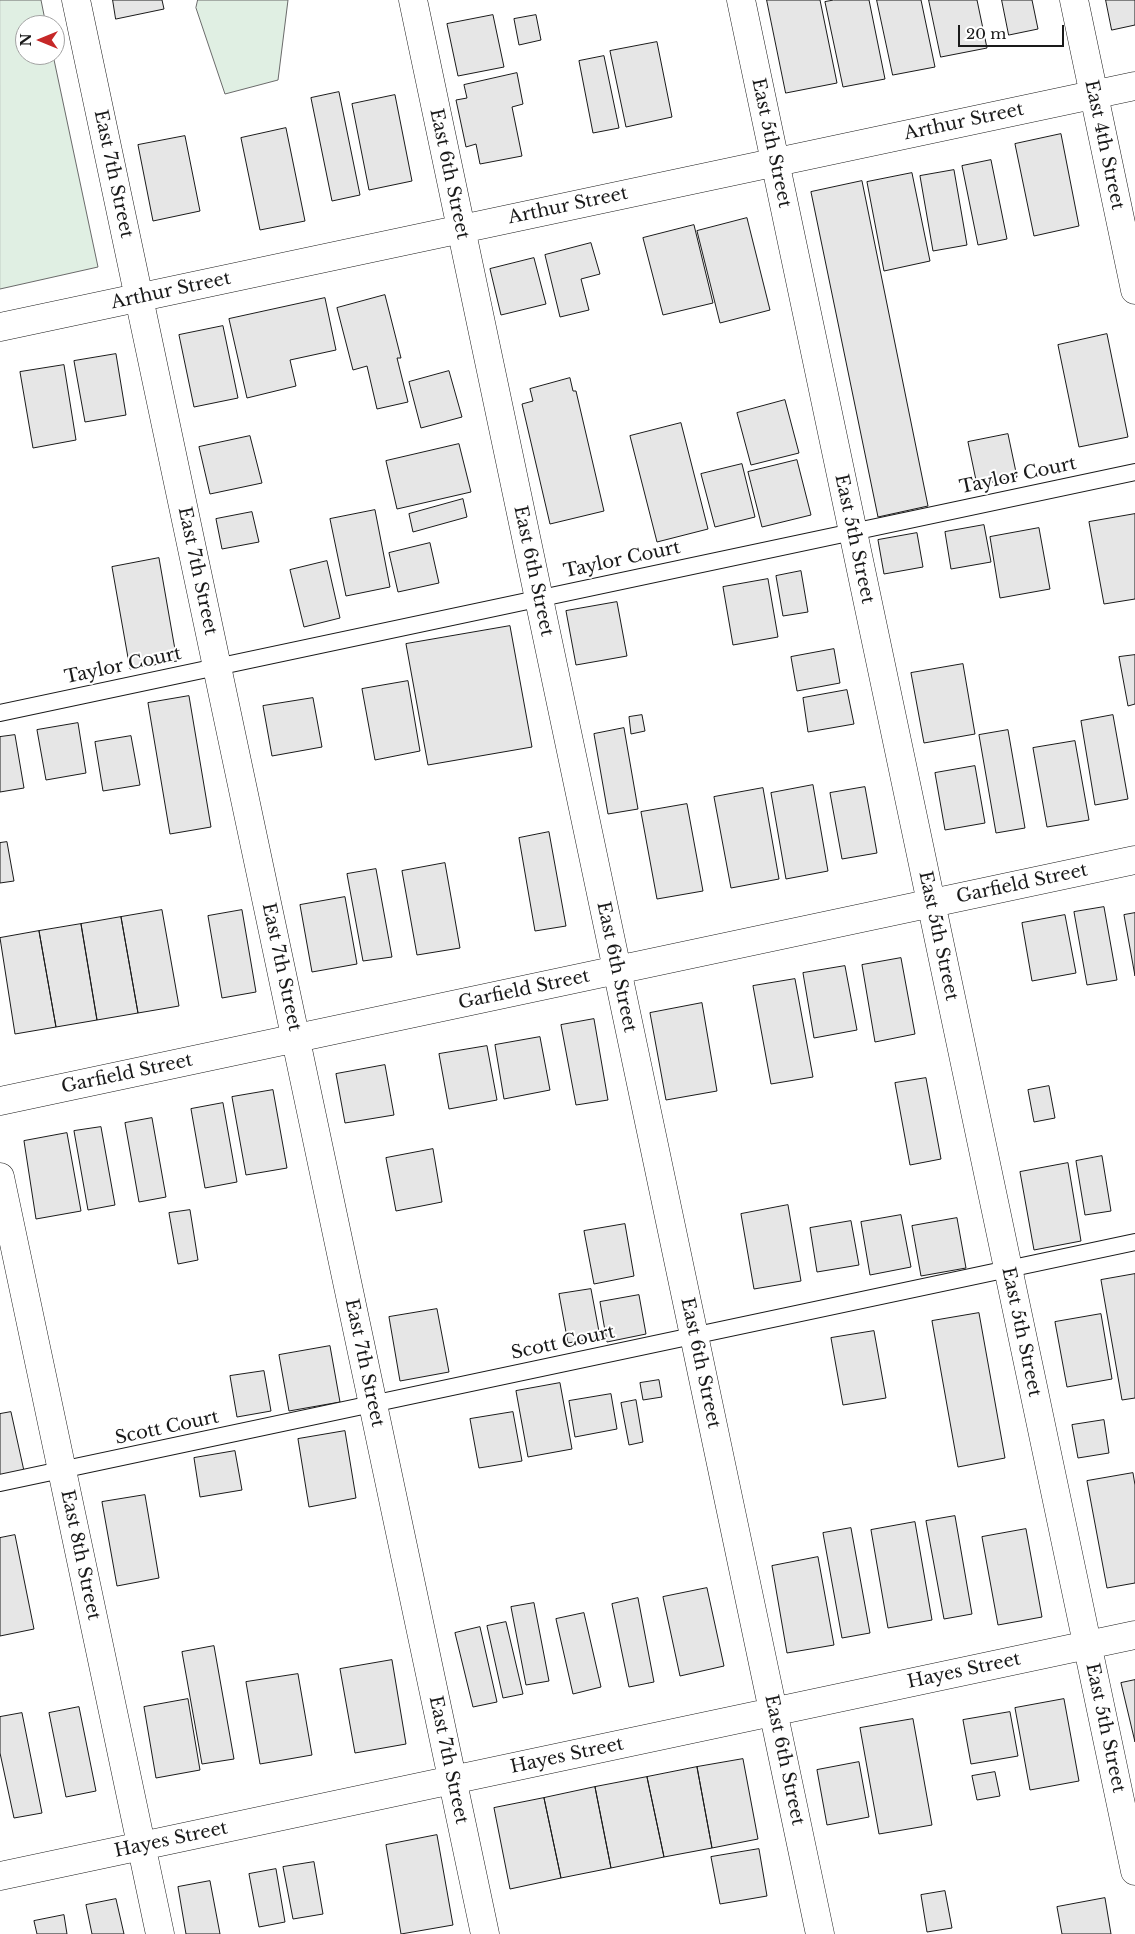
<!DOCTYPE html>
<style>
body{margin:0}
#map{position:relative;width:1135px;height:1934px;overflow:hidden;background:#fff;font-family:"Libre Baskerville",serif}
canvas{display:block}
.north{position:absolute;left:15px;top:15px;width:50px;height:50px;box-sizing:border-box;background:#fff;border:1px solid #a3a3a3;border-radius:50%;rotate:270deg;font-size:14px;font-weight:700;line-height:20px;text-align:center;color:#1a1a1a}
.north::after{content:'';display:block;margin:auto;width:18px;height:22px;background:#c62828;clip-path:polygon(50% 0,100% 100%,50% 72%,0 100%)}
.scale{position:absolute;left:958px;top:25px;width:106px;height:22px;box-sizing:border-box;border:2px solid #1a1a1a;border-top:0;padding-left:6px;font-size:15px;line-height:18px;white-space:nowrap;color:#1a1a1a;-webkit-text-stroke:4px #fff;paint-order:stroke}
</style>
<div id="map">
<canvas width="1135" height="1934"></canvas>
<div class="north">N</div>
<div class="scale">20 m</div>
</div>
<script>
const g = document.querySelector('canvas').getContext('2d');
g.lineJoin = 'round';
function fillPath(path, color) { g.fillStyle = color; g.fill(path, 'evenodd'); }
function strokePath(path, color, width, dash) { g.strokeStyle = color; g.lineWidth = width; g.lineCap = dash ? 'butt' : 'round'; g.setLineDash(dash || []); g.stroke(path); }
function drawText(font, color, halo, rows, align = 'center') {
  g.font = font + ' "Libre Baskerville",serif'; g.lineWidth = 4; g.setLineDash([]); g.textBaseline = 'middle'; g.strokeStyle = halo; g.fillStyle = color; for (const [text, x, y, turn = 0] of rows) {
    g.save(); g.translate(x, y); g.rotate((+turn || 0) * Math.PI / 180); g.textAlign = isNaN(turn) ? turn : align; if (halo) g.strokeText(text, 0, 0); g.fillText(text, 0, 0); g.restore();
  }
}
const green = new Path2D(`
 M0 0H41L46 25H25V55H53L98 267 0 289Z
 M198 0H288L278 80 225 94 196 8Z`);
fillPath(green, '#e0efe3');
strokePath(green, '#6a6a6a', 1);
const building = new Path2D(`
 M113 0H162L164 9 116 19Z
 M767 0H820L837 83 786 93Z
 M834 0H869L885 79 843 87 825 2Z
 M877 0H921L935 67 893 75Z
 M929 0H977L987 48 941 57Z
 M1002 0H1032L1038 29 1009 35Z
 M1106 0H1135V25L1112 30Z
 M493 15 504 67 458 76 447 24Z
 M536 15 541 40 519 45 514 19Z
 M657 42 672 117 626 127 610 51Z
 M604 56 619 128 593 133 579 61Z
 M517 73 523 104 512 107 522 156 480 164 476 144 466 147 456 100 467 98 464 85Z
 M339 92 360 195 332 201 311 98Z
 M395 95 412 181 369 190 352 104Z
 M286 128 305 221 260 230 241 138Z
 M1061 134 1079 226 1034 236 1015 144Z
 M185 136 200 211 153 221 138 145Z
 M991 160 1007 239 978 245 962 166Z
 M954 170 967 245 933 251 920 176Z
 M912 173 930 261 884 271 867 182Z
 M862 181 928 506 878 517 811 192Z
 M747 218 770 310 720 323 697 231Z
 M694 225 713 303 663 315 643 238Z
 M591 243 600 274 581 279 589 310 560 317 545 255Z
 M534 258 546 304 501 315 490 269Z
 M385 295 401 358H397L408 402 377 409 367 366 353 370 337 308Z
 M325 298 336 350 290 360 296 386 247 398 229 319Z
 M223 326 238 398 194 407 179 335Z
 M1107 334 1128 437 1079 447 1058 345Z
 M116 354 126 415 85 422 74 361Z
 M64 365 76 440 33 448 20 372Z
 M449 371 462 417 421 428 409 382Z
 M570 378 573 391H576L604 511 550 524 522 404 533 401 530 389Z
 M785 400 799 453 751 465 737 413Z
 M681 423 708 529 657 542 630 436Z
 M1008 434 1017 477 977 485 968 442Z
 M250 436 262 483 210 494 199 447Z
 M459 444 471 492 397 509 386 461Z
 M797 460 811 515 762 527 748 472Z
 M742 464 755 517 715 527 701 474Z
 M463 499 467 517 413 532 409 514Z
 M375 510 390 587 346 596 330 519Z
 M252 512 259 542 222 549 216 519Z
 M1135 514V599L1104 604 1089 522Z
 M984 525 991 562 951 569 945 532Z
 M1039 528 1050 589 1000 598 990 537Z
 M917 533 923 567 884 574 878 540Z
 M430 543 439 583 398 592 389 553Z
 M159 558 177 661 130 669 112 567Z
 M327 561 340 618 304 627 290 570Z
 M801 571 808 612 783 616 776 576Z
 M768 579 778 637 733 645 723 587Z
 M617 602 627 656 576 665 566 611Z
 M510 626 532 747 428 765 406 644Z
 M834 649 840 683 797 691 791 657Z
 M1135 655V704L1128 706 1119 657Z
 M963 664 975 734 924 743 911 673Z
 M408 681 420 751 375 760 362 689Z
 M847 690 854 724 808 732 803 698Z
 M189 696 211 827 170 834 148 703Z
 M313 698 322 747 272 756 263 706Z
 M642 715 645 731 631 734 629 717Z
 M1113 715 1128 799 1095 805 1081 721Z
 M78 723 86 773 46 780 37 730Z
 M624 728 638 809 608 814 594 734Z
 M1008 730 1025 828 996 833 979 735Z
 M15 735 24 788 0 792V737Z
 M131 736 140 785 103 791 95 742Z
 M1075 741 1089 820 1047 827 1033 748Z
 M975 766 985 823 945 830 935 773Z
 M813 785 828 871 786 879 771 793Z
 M865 787 877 853 842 859 830 793Z
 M763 788 779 879 731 888 714 797Z
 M687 804 703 891 657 899 641 812Z
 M549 832 566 926 535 931 519 838Z
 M7 842 14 881 0 883V843Z
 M445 863 460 948 417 955 402 871Z
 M376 869 392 957 363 961 347 874Z
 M345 897 357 964 312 972 300 905Z
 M1104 907 1117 980 1087 985 1074 912Z
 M162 910 179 1006 138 1013 121 917Z
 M242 910 256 992 222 998 208 916Z
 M1135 913V976L1124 915Z
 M1065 915 1076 973 1032 981 1022 923Z
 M121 917 138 1013 97 1020 81 924Z
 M81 924 97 1020 56 1027 39 931Z
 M39 931 56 1027 15 1034 0 938Z
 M901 958 915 1034 875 1042 862 965Z
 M845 966 857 1030 814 1038 803 973Z
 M795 979 813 1077 771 1084 753 986Z
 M702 1003 717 1091 666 1100 650 1013Z
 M594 1019 608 1100 576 1105 561 1025Z
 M540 1037 550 1090 504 1099 495 1045Z
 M487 1046 497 1100 449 1109 439 1054Z
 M385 1065 394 1115 345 1123 336 1074Z
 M926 1078 941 1159 910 1165 895 1083Z
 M1049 1086 1055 1118 1034 1122 1028 1090Z
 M273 1090 287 1168 246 1175 232 1097Z
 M223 1103 237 1182 205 1188 191 1109Z
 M152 1118 166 1197 139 1202 125 1123Z
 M101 1127 115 1205 88 1210 74 1131Z
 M67 1133 81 1211 36 1219 24 1141Z
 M433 1149 442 1202 396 1211 386 1158Z
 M1102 1156 1111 1211 1085 1215 1076 1161Z
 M1068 1163 1081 1241 1034 1250 1020 1172Z
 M788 1205 801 1281 754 1289 741 1214Z
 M190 1210 198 1260 178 1264 169 1213Z
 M901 1215 911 1267 870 1275 861 1222Z
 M957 1218 966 1268 921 1276 912 1226Z
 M851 1221 859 1265 817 1272 810 1228Z
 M625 1224 634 1276 594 1284 584 1231Z
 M1135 1274V1398L1122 1400 1101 1280Z
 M591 1289 600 1337 568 1343 559 1294Z
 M639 1295 646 1334 607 1342 600 1302Z
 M437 1309 449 1372 400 1381 389 1317Z
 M979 1313 1005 1458 958 1467 932 1321Z
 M1101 1314 1112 1379 1067 1387 1055 1322Z
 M874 1331 886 1398 843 1405 831 1338Z
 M330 1346 340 1402 289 1411 279 1355Z
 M264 1371 271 1411 237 1417 230 1376Z
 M659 1380 662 1397 643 1400 640 1383Z
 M560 1383 572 1449 528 1457 516 1391Z
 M611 1394 617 1429 575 1437 569 1401Z
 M636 1400 643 1442 629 1445 621 1403Z
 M11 1412 24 1471 0 1476V1414Z
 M513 1412 522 1461 479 1468 470 1419Z
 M1104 1420 1109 1453 1078 1458 1072 1425Z
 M345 1431 356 1498 309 1507 298 1439Z
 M235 1451 242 1490 200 1497 194 1458Z
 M1133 1473 1135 1485V1583L1107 1588 1087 1481Z
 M145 1495 159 1578 117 1586 102 1502Z
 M955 1516 972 1614 944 1619 926 1521Z
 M915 1522 932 1620 888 1628 871 1530Z
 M851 1528 870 1633 842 1638 823 1533Z
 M1026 1529 1042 1617 998 1625 982 1537Z
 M15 1535 34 1629 0 1636V1538Z
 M818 1557 834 1645 787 1653 772 1566Z
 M707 1588 724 1666 680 1676 663 1597Z
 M638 1598 654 1682 629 1687 612 1604Z
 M534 1603 549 1681 526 1685 511 1607Z
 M584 1613 601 1687 573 1694 556 1619Z
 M506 1622 523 1694 503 1698 487 1626Z
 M480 1627 497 1702 473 1707 455 1633Z
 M214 1646 234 1759 202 1764 182 1652Z
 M392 1660 406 1744 355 1753 340 1669Z
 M298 1674 312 1755 260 1764 246 1682Z
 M1135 1680V1742L1121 1683Z
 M188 1699 200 1770 156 1778 144 1707Z
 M1064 1699 1079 1781 1030 1790 1015 1708Z
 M79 1707 96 1791 66 1797 49 1713Z
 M1010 1712 1018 1756 971 1764 963 1720Z
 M22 1713 42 1813 14 1818 0 1753V1717Z
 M913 1719 932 1825 879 1834 860 1728Z
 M743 1759 758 1839 712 1848 697 1767Z
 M859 1762 869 1817 827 1825 817 1770Z
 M697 1767 712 1848 664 1857 647 1777Z
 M995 1772 1000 1796 977 1800 972 1776Z
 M647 1777 664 1857 611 1868 595 1787Z
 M595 1787 611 1868 561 1878 544 1798Z
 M544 1798 561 1878 510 1889 494 1808Z
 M437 1835 453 1925 401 1934 386 1845Z
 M759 1849 767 1896 720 1904 711 1857Z
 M314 1862 323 1914 293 1919 283 1867Z
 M276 1869 285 1922 259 1927 249 1874Z
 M210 1881 220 1934H186L178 1887Z
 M945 1891 952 1928 927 1932 921 1895Z
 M1105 1898 1111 1934H1062L1057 1907Z
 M116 1899 124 1934H92L86 1905Z
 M64 1915 67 1934H37L34 1921Z`);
fillPath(building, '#e6e6e6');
strokePath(building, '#1a1a1a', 1);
const service = new Path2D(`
 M0 713 1135 472
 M0 1483 1135 1242`);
const minor = new Path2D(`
 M76 0 485 1934
 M413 0 820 1934
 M741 0 1135 1871
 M1074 0 1135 290
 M0 327 1135 86
 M0 1101 1135 860
 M0 1177 160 1934
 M0 1876 1135 1635`);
strokePath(service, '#1a1a1a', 18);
strokePath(minor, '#1a1a1a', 29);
strokePath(service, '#fff', 16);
strokePath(minor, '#fff', 28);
drawText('18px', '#1a1a1a', '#fff', [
 ["Arthur Street",964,122,-12],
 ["East 5th Street",771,143,78],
 ["East 4th Street",1104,145,78],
 ["East 7th Street",113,174,78],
 ["East 6th Street",449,174,78],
 ["Arthur Street",568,206,-12],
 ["Arthur Street",171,291,-12],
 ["Taylor Court",1018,476,-12],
 ["East 5th Street",854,539,78],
 ["Taylor Court",622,560,-12],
 ["East 7th Street",197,571,78],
 ["East 6th Street",533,571,78],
 ["Taylor Court",123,666,-12],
 ["Garfield Street",1022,884,-12],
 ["East 5th Street",938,936,78],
 ["East 7th Street",281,967,78],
 ["East 6th Street",616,967,78],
 ["Garfield Street",524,990,-12],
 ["Garfield Street",127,1074,-12],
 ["East 5th Street",1021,1332,78],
 ["Scott Court",563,1343,-12],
 ["East 7th Street",364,1363,78],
 ["East 6th Street",700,1363,78],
 ["Scott Court",167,1428,-12],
 ["East 8th Street",80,1555,78],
 ["Hayes Street",964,1671,-12],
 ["East 5th Street",1105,1728,78],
 ["Hayes Street",567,1756,-12],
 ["East 7th Street",448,1760,78],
 ["East 6th Street",784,1760,78],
 ["Hayes Street",171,1840,-12]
]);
</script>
